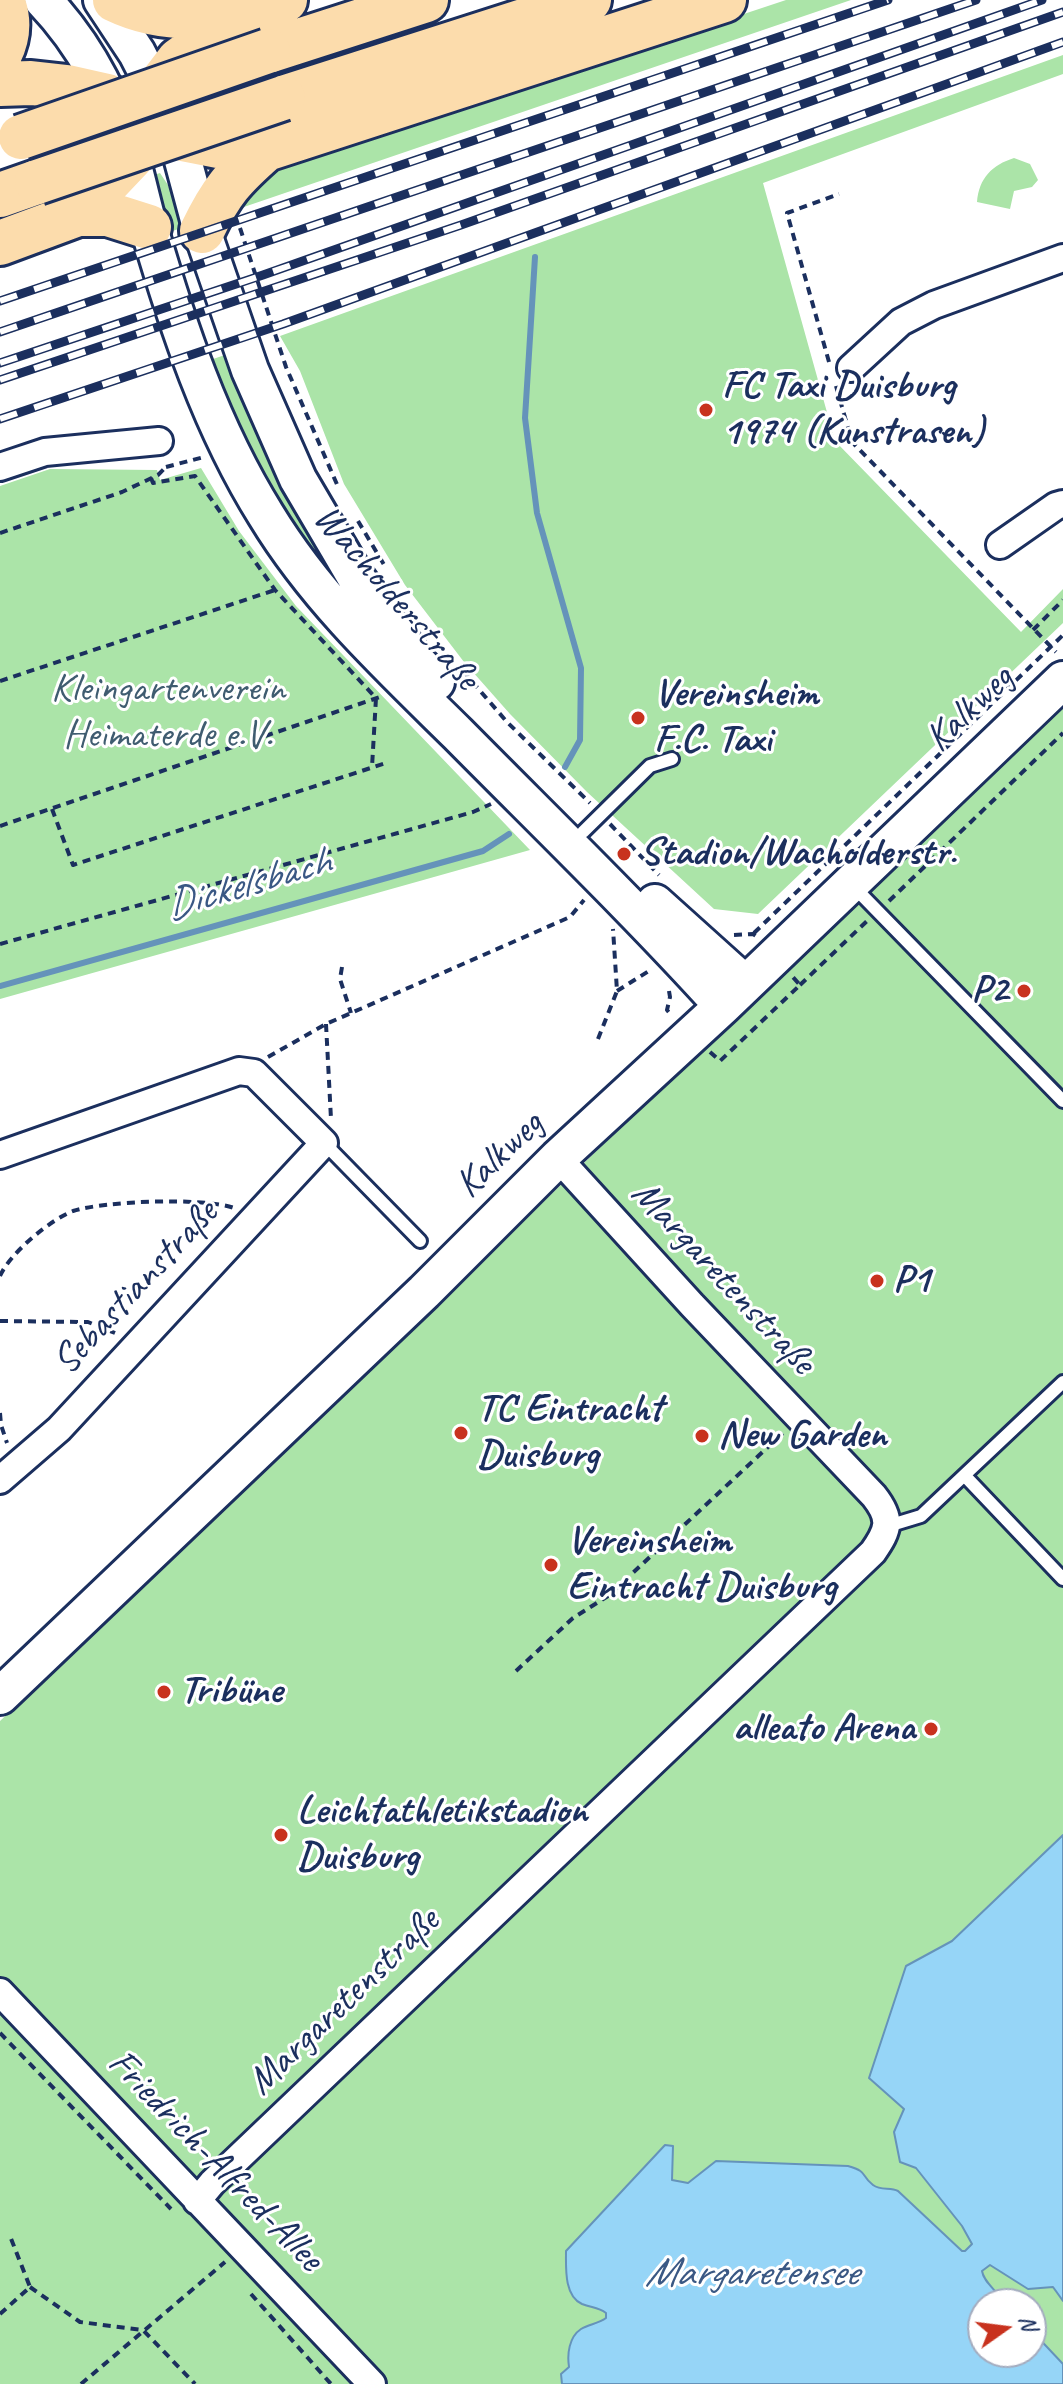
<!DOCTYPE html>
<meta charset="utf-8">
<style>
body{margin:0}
#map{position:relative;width:1063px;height:2384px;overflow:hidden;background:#fff;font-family:Caveat,sans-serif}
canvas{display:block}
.north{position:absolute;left:967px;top:2288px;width:80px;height:80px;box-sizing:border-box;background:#fff;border:2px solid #a4acbf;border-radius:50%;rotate:76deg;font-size:22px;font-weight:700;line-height:32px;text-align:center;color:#1b2f5e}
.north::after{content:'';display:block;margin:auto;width:28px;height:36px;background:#c8321e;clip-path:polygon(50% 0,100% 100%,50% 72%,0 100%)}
</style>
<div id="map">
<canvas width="1063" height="2384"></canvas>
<div class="north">N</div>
</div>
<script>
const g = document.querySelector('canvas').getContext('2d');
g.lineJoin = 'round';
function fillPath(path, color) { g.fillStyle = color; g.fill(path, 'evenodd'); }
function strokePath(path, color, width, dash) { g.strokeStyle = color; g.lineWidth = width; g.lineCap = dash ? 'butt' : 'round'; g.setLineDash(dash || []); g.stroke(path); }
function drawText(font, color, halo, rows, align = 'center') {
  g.font = font + ' Caveat,sans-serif'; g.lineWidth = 6; g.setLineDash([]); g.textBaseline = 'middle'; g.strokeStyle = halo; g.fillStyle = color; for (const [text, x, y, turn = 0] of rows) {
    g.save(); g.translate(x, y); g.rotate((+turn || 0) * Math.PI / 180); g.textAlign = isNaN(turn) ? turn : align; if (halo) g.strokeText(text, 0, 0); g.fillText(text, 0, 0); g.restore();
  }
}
fillPath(new Path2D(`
 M786 0H851L238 209 259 175Z
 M1063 55V74L763 183 835 441 1021 632 1063 589V623L758 914 714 909 587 792 510 714 464 662 405 585 344 484 300 371 280 336Z
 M1014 158 1030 164 1038 180 1032 187 1014 191 1010 209 977 202C979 178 992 165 1014 158Z
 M160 173 168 185 184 227 164 234 154 175Z
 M225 355C258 460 326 550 387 641L276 512 204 362Z
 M201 468 239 531 296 606 530 850 0 999V486L50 469 157 470 160 480Z
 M1063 705V2384H0V1721ZM983 2304H1031V2352H983Z`), '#abe4a8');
const water = new Path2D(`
 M1063 1835V2301L1053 2287 1028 2289 990 2265 982 2271C984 2284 999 2291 1004 2304H983V2352H1031V2330L1063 2364V2384H562L561 2374 569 2367C567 2354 569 2337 581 2329 589 2324 598 2324 606 2318V2313C598 2307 592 2308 582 2304 564 2296 566 2268 566 2251L665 2145 673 2146 672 2180 688 2183 716 2161 848 2166C869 2172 860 2175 873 2185 881 2191 890 2187 898 2191L962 2251H965L972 2244 962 2226 916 2168 900 2162 894 2132 904 2109 869 2078 906 1966 952 1941Z`);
fillPath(water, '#96d5f7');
strokePath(water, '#6593ba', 2);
strokePath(new Path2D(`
 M535 257 525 418 537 513 581 668 580 740 565 767
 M0 986 483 851 509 834`), '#6593ba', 6);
const lane = new Path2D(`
 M583 832 650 766 672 759
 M853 886 1063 1101
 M324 1143 420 1241
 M965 1476 1063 1579
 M888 1526 921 1516 1063 1382`);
const street = new Path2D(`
 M851 368 901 322 934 305 1063 258
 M0 467 45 452 159 441
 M1000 545 1056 506 1063 504
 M0 1155 239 1071 254 1073 324 1143 59 1429 0 1480
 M0 1992 372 2384
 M197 2201 212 2183 873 1552C889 1529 892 1519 874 1496L692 1305 558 1158`);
const secondary = new Path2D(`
 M43 0C86 45 115 102 132 162 138 184 143 206 149 228 178 327 211 427 266 515 317 599 389 666 458 734 547 824 638 912 723 1006
 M102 0 137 53 156 90 177 138 202 231 250 370 298 479 355 576 415 660 436 682
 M655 903 745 984
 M0 1696 424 1292 558 1158 723 1006 1063 680`);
const highway = new Path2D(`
 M115 0C169 26 230 18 285 0
 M268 51 426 0
 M0 54C9 36 10 19 2 0
 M0 84 31 83 67 87 107 96 146 117 177 138 233 149H266L724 0
 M283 98 589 0
 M0 195 37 182
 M78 214 131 158 156 90 179 60 215 34 253 11
 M202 231C221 191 233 178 266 149
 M0 243 78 214H108L149 227`);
strokePath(lane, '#1b2f5e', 18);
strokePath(street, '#1b2f5e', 32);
strokePath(secondary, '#1b2f5e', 42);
strokePath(highway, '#1b2f5e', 50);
strokePath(new Path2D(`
 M240 228 286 367 339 489
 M829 362 787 213 839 194
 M836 386 852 442 1056 652
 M166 467 204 457
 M151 478 153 483 195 476 275 590 376 698 372 767
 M358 521 386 568
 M0 533 122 492 158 475 166 467
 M1033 630 1063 600
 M463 671 507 722 590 803
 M0 681 275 590
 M52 809 73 865 386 763
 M610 824 659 875
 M0 826 383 696
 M889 901 1063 733
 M754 933 1063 635
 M734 935 753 934 756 936
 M0 944 473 812 491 804
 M342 967 340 979 351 1013
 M800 985 868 920
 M617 991 652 969
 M669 991 670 997 667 1010 672 1016
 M326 1024 331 1119
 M598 1039 617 991 613 929
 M710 1052 720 1061 800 985 791 975
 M268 1057 326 1024 570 917 584 900
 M0 1276C10 1253 50 1220 73 1211 104 1201 204 1197 234 1208
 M0 1321 88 1322 115 1333
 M0 1413 1 1425 7 1443
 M516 1671 573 1618 608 1596 783 1433
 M0 2033 171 2209
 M30 2287 80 2322 143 2330 195 2384
 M251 2294 331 2384
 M0 2314 30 2287 10 2236
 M81 2384 225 2262`), '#1b2f5e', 4, [8, 6]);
strokePath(lane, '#fff', 12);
strokePath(street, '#fff', 26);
strokePath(secondary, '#fff', 36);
strokePath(highway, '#fcdcac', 44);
const rail = new Path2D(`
 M0 301 888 0
 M0 332 976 0
 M0 363 263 275 1042 0
 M0 380 461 225 1063 12
 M0 419 283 324 1063 42`);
strokePath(rail, '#1b2f5e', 9);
strokePath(rail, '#fff', 6, [18]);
const highwayBridge = new Path2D(`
 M21 137 268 51
 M37 182 283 98`);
strokePath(highwayBridge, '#1b2f5e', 50, []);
strokePath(highwayBridge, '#fcdcac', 44);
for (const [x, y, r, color] of [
 [706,410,8,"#c8321e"],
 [638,718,8,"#c8321e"],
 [624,854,8,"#c8321e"],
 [1024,991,8,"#c8321e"],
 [877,1281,8,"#c8321e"],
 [461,1433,8,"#c8321e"],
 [702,1436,8,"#c8321e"],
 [551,1565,8,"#c8321e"],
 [164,1692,8,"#c8321e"],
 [931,1729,8,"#c8321e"],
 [281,1835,8,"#c8321e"]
]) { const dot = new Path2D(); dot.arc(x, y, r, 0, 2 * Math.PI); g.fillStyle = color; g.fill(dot); strokePath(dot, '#fff', 3); }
drawText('bold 40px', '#1b2f5e', '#fff', [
 ["FC Taxi Duisburg",722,387],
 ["1974 (Kunstrasen)",722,433],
 ["Vereinsheim",654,695],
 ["F.C. Taxi",654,741],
 ["Stadion/Wacholderstr.",640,854],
 ["P2",1008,991,"right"],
 ["P1",893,1281],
 ["TC Eintracht",477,1410],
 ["Duisburg",477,1456],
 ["New Garden",718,1436],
 ["Vereinsheim",567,1542],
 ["Eintracht Duisburg",567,1588],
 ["Tribüne",180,1692],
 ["alleato Arena",915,1729,"right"],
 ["Leichtathletikstadion",297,1812],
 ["Duisburg",297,1858]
], 'left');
drawText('40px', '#1b2f5e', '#fff', [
 ["Wacholderstraße",396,598,49],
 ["Kalkweg",970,709,-44],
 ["Kalkweg",500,1155,-44],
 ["Margaretenstraße",723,1278,47],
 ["Sebastianstraße",136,1288,-47],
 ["Margaretenstraße",344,2002,-44],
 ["Friedrich-Alfred-Allee",215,2161,46]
]);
drawText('40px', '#3f5c70', '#fff', [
 ["Kleingartenverein",168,690],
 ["Heimaterde e.V.",168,736]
]);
drawText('italic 42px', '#3a5884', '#fff', [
 ["Dickelsbach",248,885,-16],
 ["Margaretensee",751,2274]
]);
</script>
